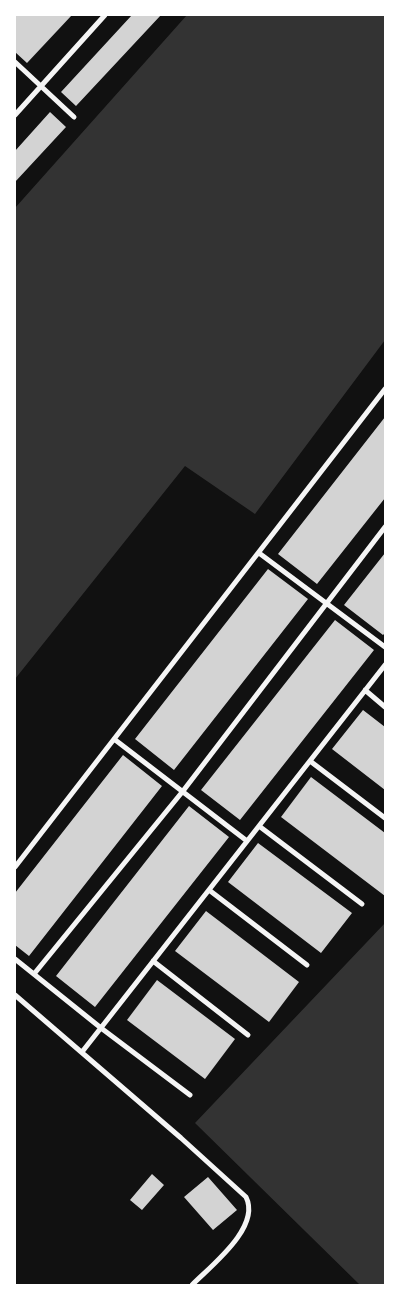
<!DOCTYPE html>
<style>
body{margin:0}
#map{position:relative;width:400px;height:1300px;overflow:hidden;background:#111;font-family:"IBM Plex Sans",sans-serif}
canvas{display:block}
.frame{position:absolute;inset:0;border:16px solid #fff;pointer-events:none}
</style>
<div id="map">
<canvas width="400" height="1300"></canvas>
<div class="frame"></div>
</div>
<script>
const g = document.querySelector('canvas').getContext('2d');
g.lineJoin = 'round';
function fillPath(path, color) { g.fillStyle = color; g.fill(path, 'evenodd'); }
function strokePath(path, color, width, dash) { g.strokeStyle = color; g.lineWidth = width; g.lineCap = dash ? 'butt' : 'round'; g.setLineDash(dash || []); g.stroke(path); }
fillPath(new Path2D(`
 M187 15H385V340L255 514 185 466 15 679V208Z
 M385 923V1285H360L195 1123Z`), '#333');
fillPath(new Path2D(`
 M15 15H72L27 63 15 52Z
 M132 15H161L76 106 61 92Z
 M50 112 66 127 15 182V151Z
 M385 417V498L317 584 278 554Z
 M385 553V633L383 635 344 605Z
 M268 569 308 599 174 770 135 739Z
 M335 620 374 650 240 820 201 790Z
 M363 710 385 727V790L332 749Z
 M123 755 162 786 29 956 15 945V893Z
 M311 777 385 833V896L281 817Z
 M189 806 229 837 95 1007 56 976Z
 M258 843 352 913 321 953 228 882Z
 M206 911 299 982 269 1022 175 951Z
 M157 980 235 1039 205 1079 127 1020Z
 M152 1174 164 1185 142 1210 130 1200Z
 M208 1177 237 1210 213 1230 184 1197Z`), '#d3d3d3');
strokePath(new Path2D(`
 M15 62 74 117
 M15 115 105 15
 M259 553 385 647
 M365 690 385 707
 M114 739 247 841
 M310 761 385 818
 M259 826 362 904
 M15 867 385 389
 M209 890 307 965
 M15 959 101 1028 190 1095
 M153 961 248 1035
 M34 974 183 791 385 527
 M15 995 181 1138 246 1197C261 1227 212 1265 192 1285
 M82 1052 385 665`), '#f5f5f5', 5);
</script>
